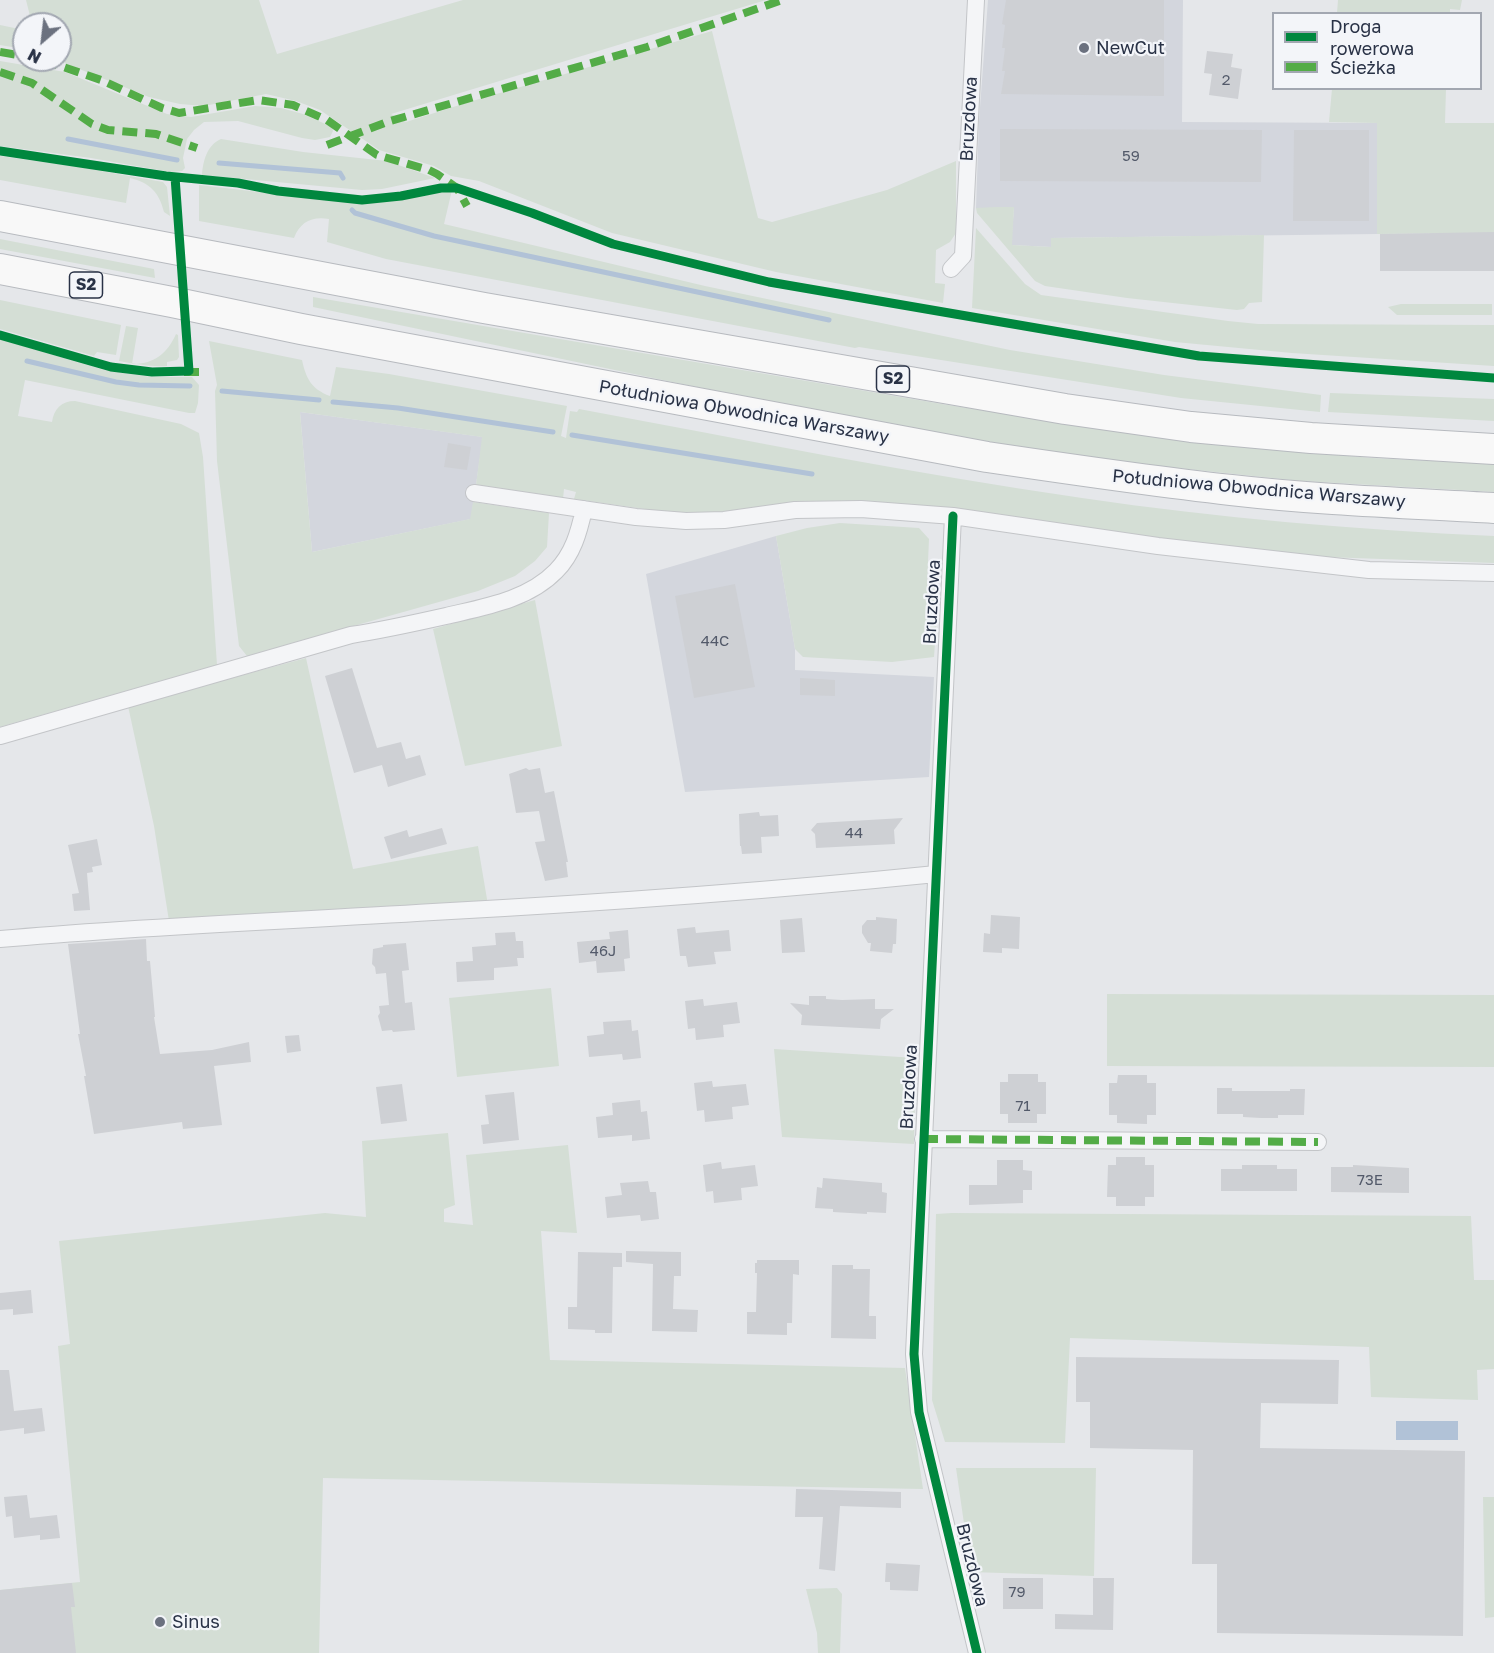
<!DOCTYPE html>
<meta charset="utf-8">
<style>
body{margin:0}
#map{position:relative;width:1494px;height:1653px;overflow:hidden;background:#e5e7ea;font-family:"Golos Text",sans-serif}
canvas{display:block}
.legend{position:absolute;left:1272px;top:12px;width:210px;height:78px;box-sizing:border-box;background:#f3f5f9;border:2px solid #a2a7b1;margin:0;padding:8px 10px;list-style:none;font-size:18px;color:#293246}
.legend li{display:flex;align-items:center;gap:12px;height:30px}
.legend b{width:30px;border:2px solid #a2a7b1}
.north{position:absolute;left:12px;top:12px;width:60px;height:60px;box-sizing:border-box;background:#f3f5f9;border:2px solid #a2a7b1;border-radius:50%;rotate:208deg;font-size:16px;font-weight:700;line-height:24px;text-align:center;color:#293246}
.north::after{content:'';display:block;margin:auto;width:21px;height:27px;background:#6b717f;clip-path:polygon(50% 0,100% 100%,50% 72%,0 100%)}
</style>
<div id="map">
<canvas width="1494" height="1653"></canvas>
<ul class="legend">
<li><b style="height:8px;background:#00873e"></b>Droga rowerowa</li>
<li><b style="height:8px;background:#53ac47"></b>Ścieżka</li>
</ul>
<div class="north">N</div>
</div>
<script>
const g = document.querySelector('canvas').getContext('2d');
g.lineJoin = 'round';
function fillPath(path, color) { g.fillStyle = color; g.fill(path, 'evenodd'); }
function strokePath(path, color, width, dash) { g.strokeStyle = color; g.lineWidth = width; g.lineCap = dash ? 'butt' : 'round'; g.setLineDash(dash || []); g.stroke(path); }
function drawText(font, color, halo, rows, align = 'center') {
  g.font = font + ' "Golos Text",sans-serif'; g.lineWidth = 4.5; g.setLineDash([]); g.textBaseline = 'middle'; g.strokeStyle = halo; g.fillStyle = color; for (const [text, x, y, turn = 0] of rows) {
    g.save(); g.translate(x, y); g.rotate((+turn || 0) * Math.PI / 180); g.textAlign = isNaN(turn) ? turn : align; if (halo) g.strokeText(text, 0, 0); g.fillText(text, 0, 0); g.restore();
  }
}
fillPath(new Path2D(`
 M988 0H1183L1182 122 1377 123V234L1052 238 1051 247 1011 245 1014 208H976L979 121Z
 M300 412 483 437 471 519 312 552Z
 M776 536 795 649V670L934 677 929 777 685 792 646 574Z`), '#d3d6dd');
fillPath(new Path2D(`
 M26 0H259L277 54 463 0H766L391 114 406 122 469 102 712 31 758 218 772 222 887 190 956 161V233L950 242 936 250 935 283 945 284 943 303 776 272 612 233 479 181 451 176 434 166 379 150 320 110 296 101 266 94 204 106 180 104 149 97 57 60H60V24H32Z
 M1338 0H1462L1460 10 1450 9V13H1337Z
 M0 25 24 30V49L0 45Z
 M0 61 65 72 167 114 191 117 255 106 281 108 303 114 332 127 333 131 330 137 315 140 302 138 238 121 204 122 194 130 187 139 183 158 185 168 182 171 170 172 91 158 0 146Z
 M1332 89H1446L1445 123H1494V233L1377 234V123L1329 122Z
 M221 139 303 152 387 161 435 178 382 189 362 190 202 175C203 161 207 145 221 139Z
 M0 156 79 167 163 182 167 187 170 216 164 212C159 192 150 183 130 178L126 203 0 180Z
 M199 185 345 202C361 203 376 203 392 201 413 198 431 191 452 190L444 224 705 286 1010 350 1164 375 1321 395 1320 412 1181 398 859 347 855 348 386 259 327 242 329 219C312 216 300 222 294 238L199 221Z
 M996 207H1014L1012 245 1051 247V238L1264 235 1262 302 1249 303 1244 309 1237 310 1127 298 1045 286 1035 281 977 213 976 208Z
 M976 228 1025 284 1041 295 1228 321 1258 324 1494 325V366L1292 353 1175 342 972 308Z
 M0 239 154 269 155 278 0 249Z
 M313 297 948 405 1100 428 1301 452 1373 458 1494 464V492L1301 481 1120 462 934 433 677 383 313 307Z
 M0 300 121 325 116 355 97 352 94 356 0 329Z
 M1401 304H1492V315H1397L1388 307Z
 M126 326 138 328 132 364C154 364 167 354 176 334L178 335 179 357 177 360 167 362V366C151 367 136 364 119 361Z
 M0 339 104 370 152 377H192L199 385 198 403 195 413H189L25 380 18 416 52 422C54 409 61 401 75 401L181 424 199 433 203 457 217 665 0 727Z
 M209 341 302 360C306 378 311 389 330 396L336 367 389 374 567 406 561 436 566 438 570 411 577 412 579 409C746 440 914 474 1082 498 1219 518 1356 530 1494 536V563L1326 557 1199 544 861 502H796L744 510 697 514 659 511 574 499 576 492 564 489 563 499 476 485 482 437 300 412 312 552 470 519 473 502 549 513 547 547 535 561 515 576 478 591 247 656 239 646 217 461 215 391 217 385Z
 M1330 393 1494 399V421L1328 412Z
 M840 523 919 528 929 539 927 585 939 586 934 657 892 662 803 657 795 649 776 536 807 528Z
 M535 600 562 746 465 766 433 629Z
 M306 658 353 869 478 846 488 905 169 921 154 826 128 706Z
 M551 988 559 1066 457 1077 449 998Z
 M1107 994 1494 995V1067L1107 1066Z
 M774 1049 916 1058 914 1144 782 1137Z
 M448 1133 455 1205 444 1209V1222L473 1225 466 1155 568 1145 577 1233 541 1231 550 1360 905 1368 923 1489 323 1478 319 1653H0V1590L80 1582 58 1346 70 1344 59 1241 325 1213 366 1217 362 1141Z
 M952 1213 1471 1216 1474 1280H1494V1369L1477 1370 1478 1400 1371 1397 1369 1347 1070 1338 1065 1443 945 1442 932 1400 936 1214Z
 M956 1468H1096L1094 1576 971 1572Z
 M1483 1497H1494V1617L1485 1618Z
 M837 1588 842 1594 840 1653H818L817 1633 806 1589Z`), '#d4ded5');
fillPath(new Path2D(`
 M1396 1421H1458V1440H1396Z`), '#b1c2d7');
strokePath(new Path2D(`
 M68 139 177 160
 M219 163 340 173 343 178
 M352 210 355 213 434 236 829 320
 M27 361 116 382 139 385 190 386
 M222 391 319 400
 M333 402 398 408 553 432
 M572 435 812 474`), '#b1c2d7', 5);
fillPath(new Path2D(`
 M1006 0H1164V96L1001 94 1005 71H1002L1005 48H1002L1005 25 1002 24Z
 M1207 51 1233 54 1231 67 1242 69 1238 99 1209 95 1212 74 1204 73Z
 M1000 129 1262 130 1261 182 1000 181Z
 M1294 130H1369V221H1293Z
 M1494 232V271H1380V234Z
 M448 443 471 447 467 470 444 467Z
 M735 584 755 687 694 698 675 596Z
 M352 668 377 748 401 742 406 759 420 755 426 775 388 787 382 765 354 773 325 676Z
 M800 678 835 680V696L800 695Z
 M526 768 529 770 540 768 545 793 554 791 568 862H566L568 877 545 881 535 842 545 841 539 811 516 813 509 774Z
 M759 812 760 816 778 815 779 836 761 837 762 853 742 854 741 846H740L739 814Z
 M903 818 894 830 895 844 816 848 815 834 811 830 817 823Z
 M442 828 447 844 391 859 384 837 407 830 409 837Z
 M97 839 102 865 92 867 93 872 87 873 90 910 74 911 72 894 79 893 68 845Z
 M991 915 1020 917 1019 949 1002 948V953L983 952 984 933 990 934Z
 M876 917 897 919 896 944H893L892 953 870 951 871 943H868L862 933V926L867 920H876Z
 M802 918 805 952 782 953 780 920Z
 M695 927 696 933 729 930 731 951 714 952 716 964 688 967 686 956H680L677 929Z
 M628 930 630 958 624 959 625 971 597 973 596 961 579 963 577 942 610 939 609 932Z
 M515 932 516 941H523L524 958H517L518 966 494 968V980L457 982 456 962 473 961 472 947 496 945 495 933Z
 M146 939 147 961H150L155 1017H154L160 1054 212 1050 249 1042 251 1062 214 1066 222 1125 183 1129 182 1122 94 1134 84 1076H86L78 1034H80L68 944Z
 M406 943 409 970 402 971 405 1003 412 1002 415 1030 393 1032 392 1030 382 1031 378 1016 380 1013 379 1006 389 1005 386 973 376 974 375 967 372 964 373 949 383 947V945Z
 M809 996H826V999L842 1000 875 999V1009H894L881 1019 880 1029 801 1025 802 1015 790 1003 809 1005Z
 M703 999 704 1006 737 1002 740 1023 723 1025 724 1037 696 1040 695 1028 688 1029 685 1001Z
 M631 1020 632 1031 638 1030 641 1058 623 1060 622 1054 589 1057 587 1036 604 1034 603 1022Z
 M299 1035 301 1051 287 1053 285 1036Z
 M1008 1074H1038V1082H1046V1114H1037V1123H1008V1114H1000V1082H1008Z
 M1118 1075H1147V1083H1156V1115H1147V1124L1117 1123V1115H1109V1083H1117Z
 M712 1081 713 1087 746 1084 749 1105 732 1107 733 1119 705 1122 704 1110 697 1111 694 1083Z
 M402 1084 407 1121 381 1124 376 1087Z
 M1217 1088H1232V1091H1290V1089H1305L1304 1115H1278V1118H1261L1243 1117V1114H1217Z
 M514 1092 519 1140 483 1144 481 1125 489 1124 485 1095Z
 M640 1100 641 1112 647 1111 650 1139 632 1141V1135L598 1138 596 1117 613 1115 612 1103Z
 M1116 1157H1145V1165H1154V1197H1145V1206H1116V1197H1107L1108 1165H1116Z
 M997 1160H1023V1170L1032 1171V1190H1023V1203L969 1205V1185H997Z
 M721 1162 722 1169 755 1165 758 1186 741 1188 742 1200 714 1203 713 1191 706 1192 703 1165Z
 M1242 1165H1277V1169H1297V1191H1221V1169H1242Z
 M1353 1165 1409 1168V1193L1331 1192V1167H1353Z
 M823 1178 882 1183V1192L887 1193 886 1213 867 1212V1214L833 1212V1209L815 1208 817 1187 822 1188Z
 M648 1181 650 1192H656L659 1219 641 1221 640 1215 607 1218 605 1197 622 1195 620 1183Z
 M626 1251 681 1252V1276H674L673 1309 698 1310 697 1332 652 1331 653 1264 626 1262Z
 M578 1252 622 1253V1267H613L612 1333H595V1330L568 1329V1307H577Z
 M757 1260H799V1275L793 1274 792 1323H787V1335L747 1334V1312H756L757 1273H755V1263H757Z
 M832 1265H853V1269H870L869 1316H876V1339L831 1338Z
 M31 1290 33 1313 13 1315V1309L0 1310V1293Z
 M1076 1357 1339 1360 1338 1404 1261 1403 1260 1448 1465 1451 1463 1636 1217 1633V1564H1192L1193 1450 1090 1448V1402H1076Z
 M0 1370H9L14 1411 42 1408 45 1431 24 1434V1428L0 1431Z
 M796 1489 901 1492V1508L840 1506 835 1571 819 1569 823 1517H795Z
 M27 1495 30 1518 57 1515 60 1538 40 1540V1535L14 1538 12 1516 6 1517 4 1497Z
 M886 1563 920 1565 918 1591 890 1590V1582H885Z
 M1003 1578H1043V1609H1003Z
 M1093 1578H1114L1113 1630 1055 1629V1614L1093 1615Z
 M72 1583 75 1607H71L76 1653H0V1590Z`), '#ced0d4');
const minor = new Path2D(`
 M951 269 963 256 976 0
 M474 493 636 517 686 521 724 520 795 510 861 509 953 516 1158 546 1369 570 1494 573
 M953 516 914 1354 919 1412 977 1653
 M0 736 351 635C383 630 415 623 446 616 484 607 528 600 556 571 573 554 579 532 584 509
 M0 939C144 926 289 921 433 912 601 903 768 891 936 874
 M923 1139 1318 1142`);
const motorway = new Path2D(`
 M0 216 484 308 1065 409 1191 427 1311 438 1494 449
 M0 269 172 302 301 329 987 457C1068 469 1149 481 1231 490 1318 500 1406 503 1494 508`);
strokePath(minor, '#c3c5c8', 18);
strokePath(motorway, '#b7babf', 32);
strokePath(minor, '#f4f5f7', 16);
strokePath(motorway, '#f8f8f8', 30);
strokePath(new Path2D(`
 M0 52 24 56
 M43 60 101 80 162 108 179 113 258 100 293 105 327 120 377 155 429 170 437 174 457 188 467 206
 M0 72 32 83 92 124 108 130 156 134 197 148
 M327 145 387 122 647 47 782 0
 M184 372H206
 M923 1139 1318 1142`), '#53ac47', 8, [15, 8]);
strokePath(new Path2D(`
 M0 151 166 176 238 183 278 191 362 200 401 196 441 188H457L532 213 613 244 769 282 1199 356 1494 378
 M0 335 111 367 152 372 189 371 175 177
 M953 516 914 1354 919 1412 977 1653`), '#00873e', 9);
for (const [x, y, r, color] of [
 [1084,48,6,"#6b717f"],
 [160,1622,6,"#6b717f"]
]) { const dot = new Path2D(); dot.arc(x, y, r, 0, 2 * Math.PI); g.fillStyle = color; g.fill(dot); strokePath(dot, '#f3f5f9', 2); }
drawText('15px', '#535a6a', null, [
 ["2",1226,80],
 ["59",1131,156],
 ["44C",715,641],
 ["44",854,833],
 ["46J",603,951],
 ["71",1023,1106],
 ["73E",1370,1180],
 ["79",1017,1592]
]);
for (const [x, y, w] of [
 [86,285,33],
 [893,379,33]
]) { const box = new Path2D(); box.roundRect(x - w / 2, y - 13, w, 26, 4.5); g.fillStyle = '#f3f5f9'; g.fill(box); strokePath(box, '#293246', 1.5); }
drawText('bold 16px', '#293246', null, [
 ["S2",86,285],
 ["S2",893,379]
]);
drawText('18px', '#293246', '#f3f5f9', [
 ["NewCut",1096,48],
 ["Sinus",172,1622]
], 'left');
drawText('18px', '#293246', '#f3f5f9', [
 ["Bruzdowa",969,119,-87],
 ["Południowa Obwodnica Warszawy",744,412,10],
 ["Południowa Obwodnica Warszawy",1259,489,5],
 ["Bruzdowa",932,602,-87],
 ["Bruzdowa",909,1087,-87],
 ["Bruzdowa",972,1565,76]
]);
</script>
